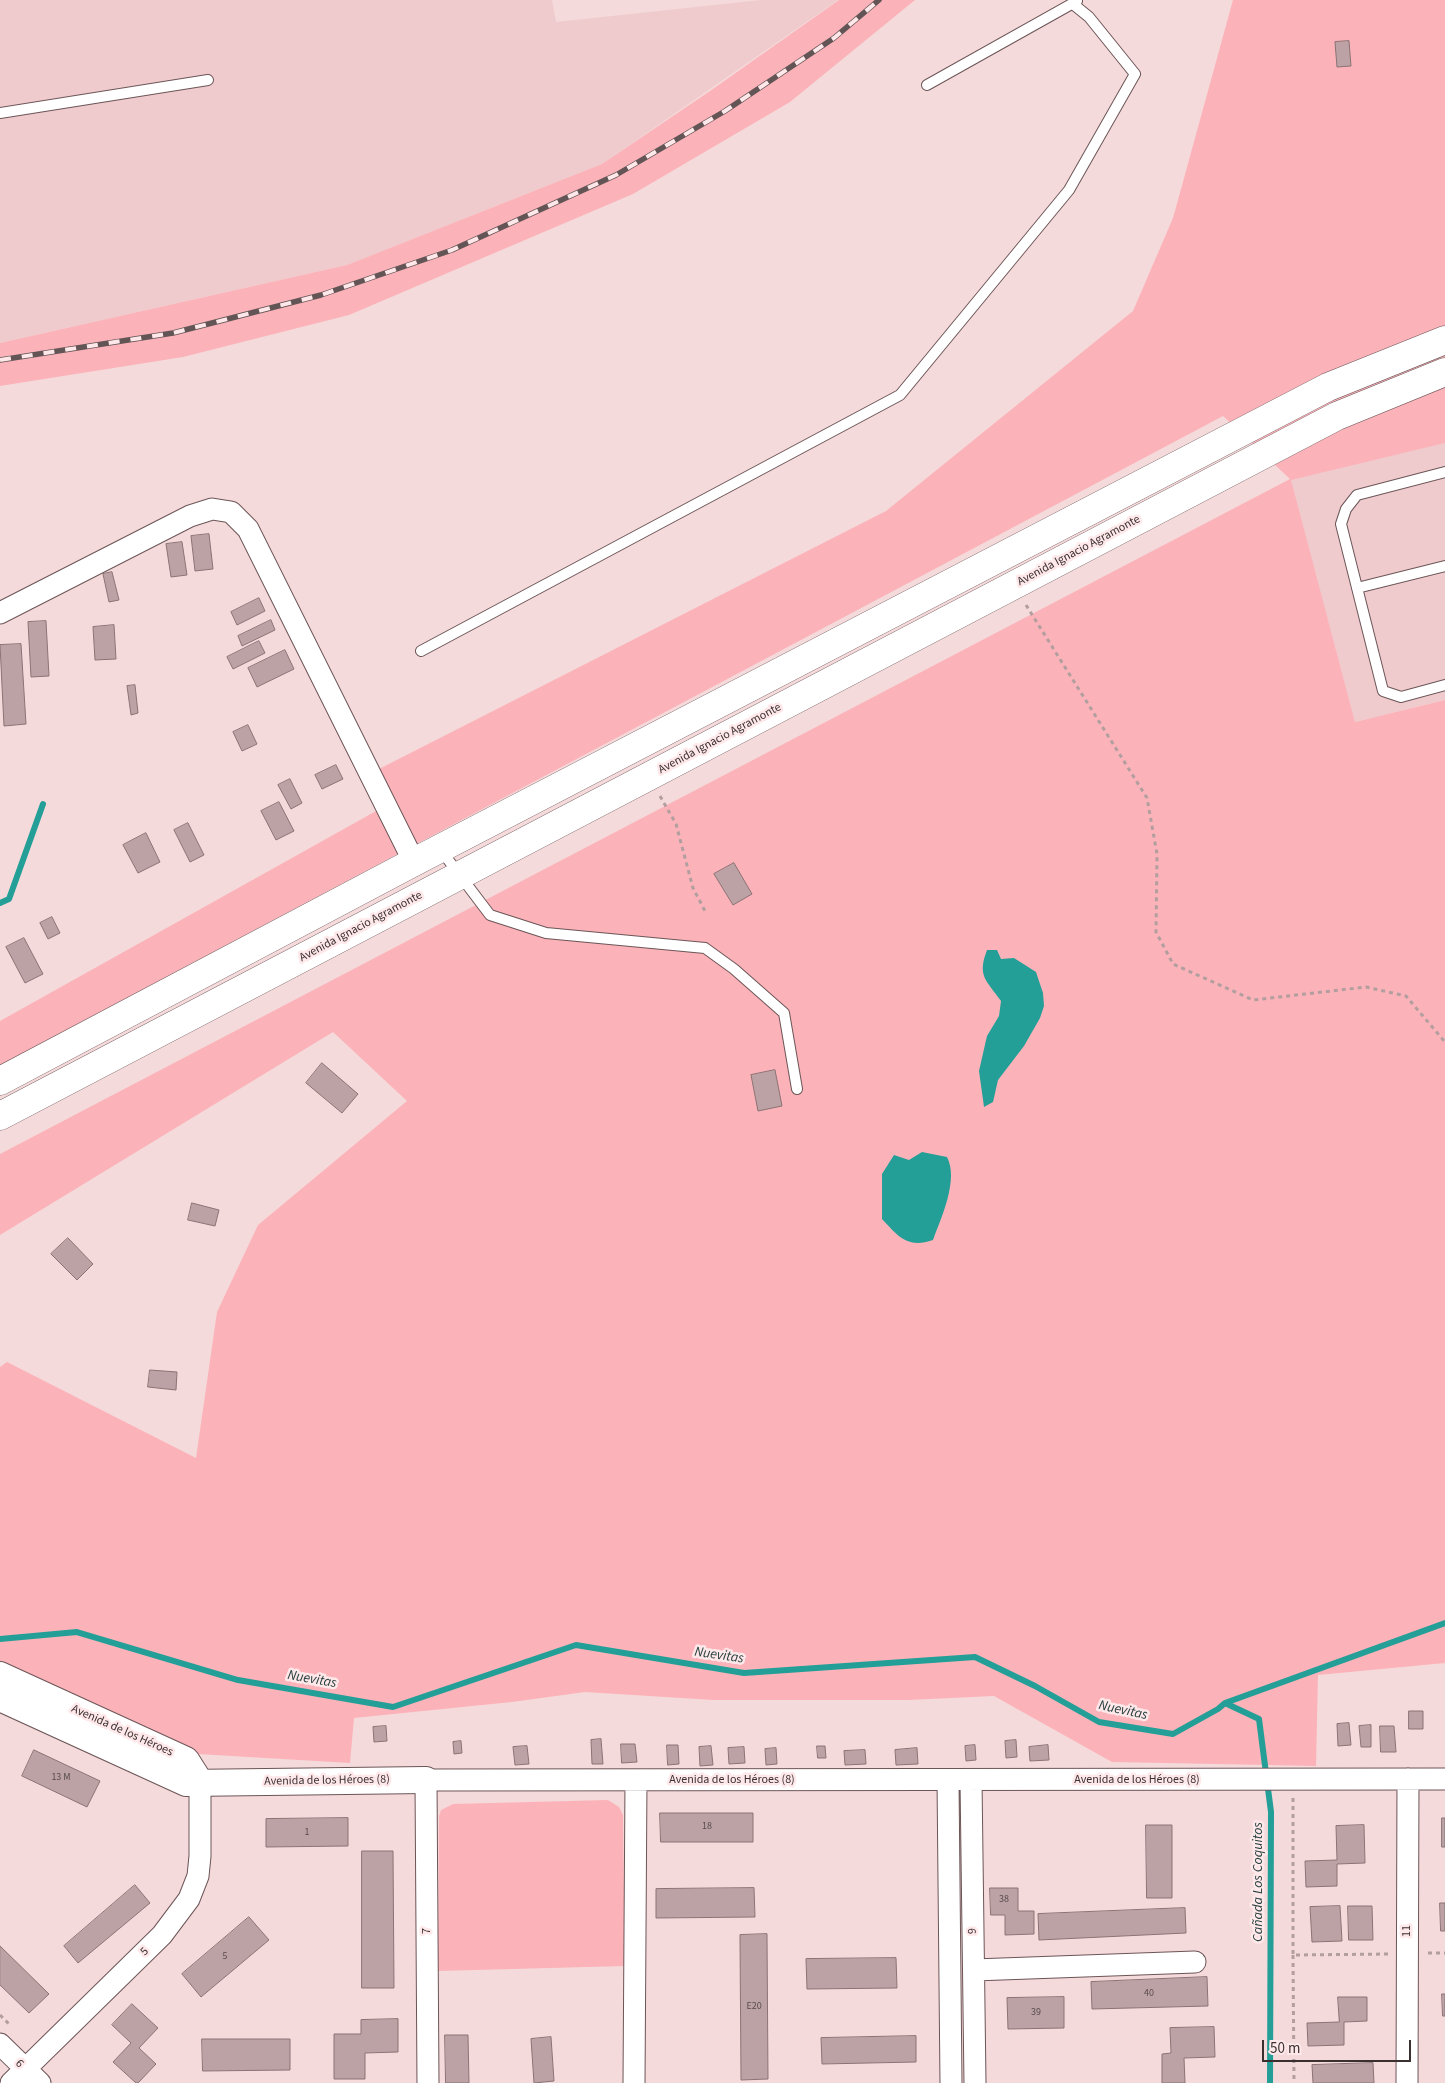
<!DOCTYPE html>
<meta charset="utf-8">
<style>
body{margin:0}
#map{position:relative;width:1445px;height:2083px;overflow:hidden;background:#f5dadb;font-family:"Source Sans 3",sans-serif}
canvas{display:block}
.scale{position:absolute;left:1262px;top:2040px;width:149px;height:22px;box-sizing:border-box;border:2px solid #3a3030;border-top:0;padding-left:6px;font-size:15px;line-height:18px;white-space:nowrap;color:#3a3030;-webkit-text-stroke:4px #ffe8ea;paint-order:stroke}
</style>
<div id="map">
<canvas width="1445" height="2083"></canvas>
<div class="scale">50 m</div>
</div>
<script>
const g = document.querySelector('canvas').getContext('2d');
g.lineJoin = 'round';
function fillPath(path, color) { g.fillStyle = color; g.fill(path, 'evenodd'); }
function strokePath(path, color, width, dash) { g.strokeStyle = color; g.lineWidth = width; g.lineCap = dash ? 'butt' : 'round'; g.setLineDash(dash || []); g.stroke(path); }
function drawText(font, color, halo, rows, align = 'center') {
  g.font = font + ' "Source Sans 3",sans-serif'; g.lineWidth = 5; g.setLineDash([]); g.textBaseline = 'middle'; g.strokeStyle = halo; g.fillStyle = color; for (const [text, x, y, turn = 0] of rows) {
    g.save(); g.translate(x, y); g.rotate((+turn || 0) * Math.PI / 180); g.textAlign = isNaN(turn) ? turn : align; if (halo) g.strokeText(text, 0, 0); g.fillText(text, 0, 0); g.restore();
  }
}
fillPath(new Path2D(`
 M0 0H552L556 22 761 0H838L602 164 347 265 0 343Z
 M1445 443V700L1355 722 1290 479Z`), '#efcbcd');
fillPath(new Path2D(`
 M839 0H915L790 102 633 194 349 315 183 357 0 386V343L347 265 602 164 710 91Z
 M1233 0H1445V443L1291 480 1355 722 1445 700V1663L1318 1675 1316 1766 1112 1762 994 1696 908 1700H713L585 1692 512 1702 354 1718 350 1763 198 1754 0 1666V1367L7 1362 196 1458 217 1312 258 1225 407 1101 333 1032 0 1235V1154L1290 479 1223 416 0 1065V1021L394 801 379 769 886 511 1133 311 1173 218Z
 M608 1800 619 1807 623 1815 625 1966 438 1971 439 1816 441 1810 453 1804Z`), '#fbb3b9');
fillPath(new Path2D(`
 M987 950H997L1001 959 1014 958 1036 972 1043 993 1044 1006 1040 1018 1024 1046 998 1080 993 1102 984 1107 979 1071 987 1036 999 1016 1001 1001C986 980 977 976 987 950Z
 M922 1152 947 1157C959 1180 941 1218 933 1240 907 1249 898 1236 882 1219V1174L894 1155 909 1160Z`), '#239f98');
strokePath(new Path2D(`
 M0 903 9 899 43 804
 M0 1639 77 1632 238 1680 393 1707 576 1645 744 1673 975 1657 1035 1686 1099 1722 1173 1734 1218 1709 1225 1703 1445 1623
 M1225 1703 1259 1719 1271 1812 1270 2083`), '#239f98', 6);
const building = new Path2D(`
 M1349 41 1351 66 1337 67 1335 42Z
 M209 534 213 569 195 571 191 536Z
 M182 542 187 575 171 577 166 544Z
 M112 572 119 600 109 602 103 574Z
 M259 598 265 611 237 625 231 612Z
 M271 620 275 630 242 646 238 636Z
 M46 621 49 676 31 677 28 622Z
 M114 625 116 659 95 660 93 627Z
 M259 641 265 653 233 669 227 657Z
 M21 644 26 724 4 726 0 645Z
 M285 650 294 669 257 687 248 668Z
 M135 685 138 713 131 715 127 686Z
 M248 725 257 744 242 751 233 732Z
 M336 765 343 779 322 789 315 775Z
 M290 779 302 803 291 809 278 785Z
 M279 802 294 831 276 840 261 811Z
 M188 823 204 855 190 862 174 830Z
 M146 833 160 862 138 873 123 845Z
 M734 863 752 894 733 905 714 874Z
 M52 917 60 933 48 939 40 923Z
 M24 938 43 974 25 983 6 947Z
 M322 1063 358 1094 342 1113 306 1083Z
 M775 1070 782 1106 758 1111 751 1075Z
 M192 1203 219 1210 215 1226 188 1220Z
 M68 1238 93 1264 77 1280 51 1254Z
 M150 1370 177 1372 176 1390 148 1387Z
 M1409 1711H1423V1729H1409Z
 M1349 1723 1351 1745 1338 1746 1337 1724Z
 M1371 1725V1747H1361L1359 1726Z
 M386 1726 387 1741 374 1742 373 1727Z
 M1380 1726H1394L1396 1752H1381Z
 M601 1739 603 1764H592L591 1740Z
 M1016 1740 1017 1757 1006 1758 1005 1741Z
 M461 1741 462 1753 454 1754 453 1742Z
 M621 1744H635L637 1762 622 1763Z
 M667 1745H678L679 1764 668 1765Z
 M975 1745 976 1760 966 1761 965 1746Z
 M1048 1745 1049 1760 1030 1761 1029 1747Z
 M527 1746 529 1764 515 1765 513 1747Z
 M711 1746 713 1765 700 1766 699 1747Z
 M817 1746H825L826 1758H818Z
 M744 1747 745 1763 729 1764 728 1748Z
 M776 1748 777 1764 766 1765 765 1749Z
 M917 1748 918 1764 896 1765 895 1750Z
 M34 1750 100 1781 87 1807 22 1776Z
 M865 1750 866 1764 845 1765 844 1751Z
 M660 1813H753V1842H661Z
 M348 1818V1846L266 1847V1819Z
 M1442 1818H1445V1847H1442Z
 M1146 1825H1172V1898H1147Z
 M1364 1825 1365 1863 1337 1864V1886L1306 1887 1305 1861 1337 1860 1336 1826Z
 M362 1851H393L394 1988H362Z
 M135 1885 150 1903 78 1963 64 1946Z
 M754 1888 755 1917 656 1918V1889Z
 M990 1888H1018V1911H1034V1934L1005 1935V1915H991Z
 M1440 1903H1445V1931H1441Z
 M1340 1906 1342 1941 1312 1942 1310 1907Z
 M1348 1906H1372L1373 1940H1349Z
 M1185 1908 1186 1933 1039 1940 1038 1914Z
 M249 1917 269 1940 201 1997 182 1974Z
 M767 1934 768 2079 741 2080 740 1935Z
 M0 1946 49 1994 29 2013 0 1985Z
 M896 1958 897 1988 807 1989 806 1959Z
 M1207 1977 1208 2006 1092 2009 1091 1982Z
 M1442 1994H1445V2016H1443Z
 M1064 1997V2028L1008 2029 1007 1998Z
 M1338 1997H1367V2021L1344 2022V2045L1308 2046 1307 2023 1339 2022Z
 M132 2004 158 2028 139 2048 156 2064 138 2083H136L113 2062 131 2043 112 2025Z
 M398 2019V2052L365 2053V2079H334V2034H361V2020Z
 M1214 2027 1215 2057 1184 2058 1185 2083H1162V2054L1171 2053 1170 2028Z
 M445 2035H468L469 2083H446Z
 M916 2036V2062L822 2064 821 2038Z
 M551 2037 554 2081 534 2083 531 2039Z
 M202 2039H290V2070L203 2071Z
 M1373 2063 1374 2083H1313L1312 2065Z`);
fillPath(building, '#bca2a4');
strokePath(building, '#8b7375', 1);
const service = new Path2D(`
 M927 85 1077 1
 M0 113 208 80
 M1445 472 1357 495 1346 509 1341 524 1383 691 1401 697 1445 685
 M1357 588 1445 566
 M421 651 900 395 1069 190 1135 74 1089 17 1073 4
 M440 849 490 915 546 933 705 948 734 969 784 1013 797 1089`);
const minor = new Path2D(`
 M0 613 190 516 212 509 231 512 248 529 414 862
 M948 1780 951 2083
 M971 1780 975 2083
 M974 1970 1195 1962
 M0 2044 40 2083
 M11 2083 162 1935 189 1899 198 1876 200 1856V1782
 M428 2083 426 1780 1445 1779
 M634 2083 636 1780
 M1407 2083 1408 1779`);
const tertiary = new Path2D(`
 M0 1675 186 1760 200 1782
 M0 1698 186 1783 426 1780`);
const primary = new Path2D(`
 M0 1081 414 862 1328 387 1445 340
 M0 1116 1337 416 1445 372`);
strokePath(service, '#6c5557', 12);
strokePath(minor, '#6c5557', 23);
strokePath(tertiary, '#6c5557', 28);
strokePath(primary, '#6c5557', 29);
strokePath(new Path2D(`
 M1026 605 1147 798 1157 854 1156 932 1173 964 1253 1000 1366 987 1406 996 1445 1042
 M660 796 676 824 693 888 705 911
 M1293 1798V1955L1389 1954
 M1428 1953H1445
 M1293 1955 1294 2083
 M0 2015 10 2025`), '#b39e9f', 3, [4, 4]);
strokePath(service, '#fff', 10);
strokePath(minor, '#fff', 21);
strokePath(tertiary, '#fff', 26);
strokePath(primary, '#fff', 28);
const rail = new Path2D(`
 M0 360 173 333 321 295 452 250 616 175 725 111 834 38 879 0`);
strokePath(rail, '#635556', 5.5);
strokePath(rail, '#ffe8ea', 4, [11]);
drawText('10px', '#5a4c4d', null, [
 ["13 M",61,1778],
 ["18",707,1827],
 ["1",307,1833],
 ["38",1004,1900],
 ["5",225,1957],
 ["40",1149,1994],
 ["E20",754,2007],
 ["39",1036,2013]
]);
drawText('12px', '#3a3030', '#ffe8ea', [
 ["Avenida Ignacio Agramonte",1079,551,-28],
 ["Avenida Ignacio Agramonte",720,739,-28],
 ["Avenida Ignacio Agramonte",361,927,-28],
 ["Avenida de los Héroes",122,1731,24],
 ["Avenida de los Héroes (8)",732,1780],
 ["Avenida de los Héroes (8)",1137,1780],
 ["Avenida de los Héroes (8)",327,1781,-1],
 ["7",427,1931,-90],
 ["9",973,1931,-91],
 ["11",1407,1931,-90],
 ["5",145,1952,-45],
 ["6",19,2064,46]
]);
drawText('italic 14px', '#284240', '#ffe8ea', [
 ["Nuevitas",719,1656,8],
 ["Nuevitas",312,1680,10],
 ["Nuevitas",1123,1711,12],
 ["Cañada Los Coquitos",1259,1882,-90]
]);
</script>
